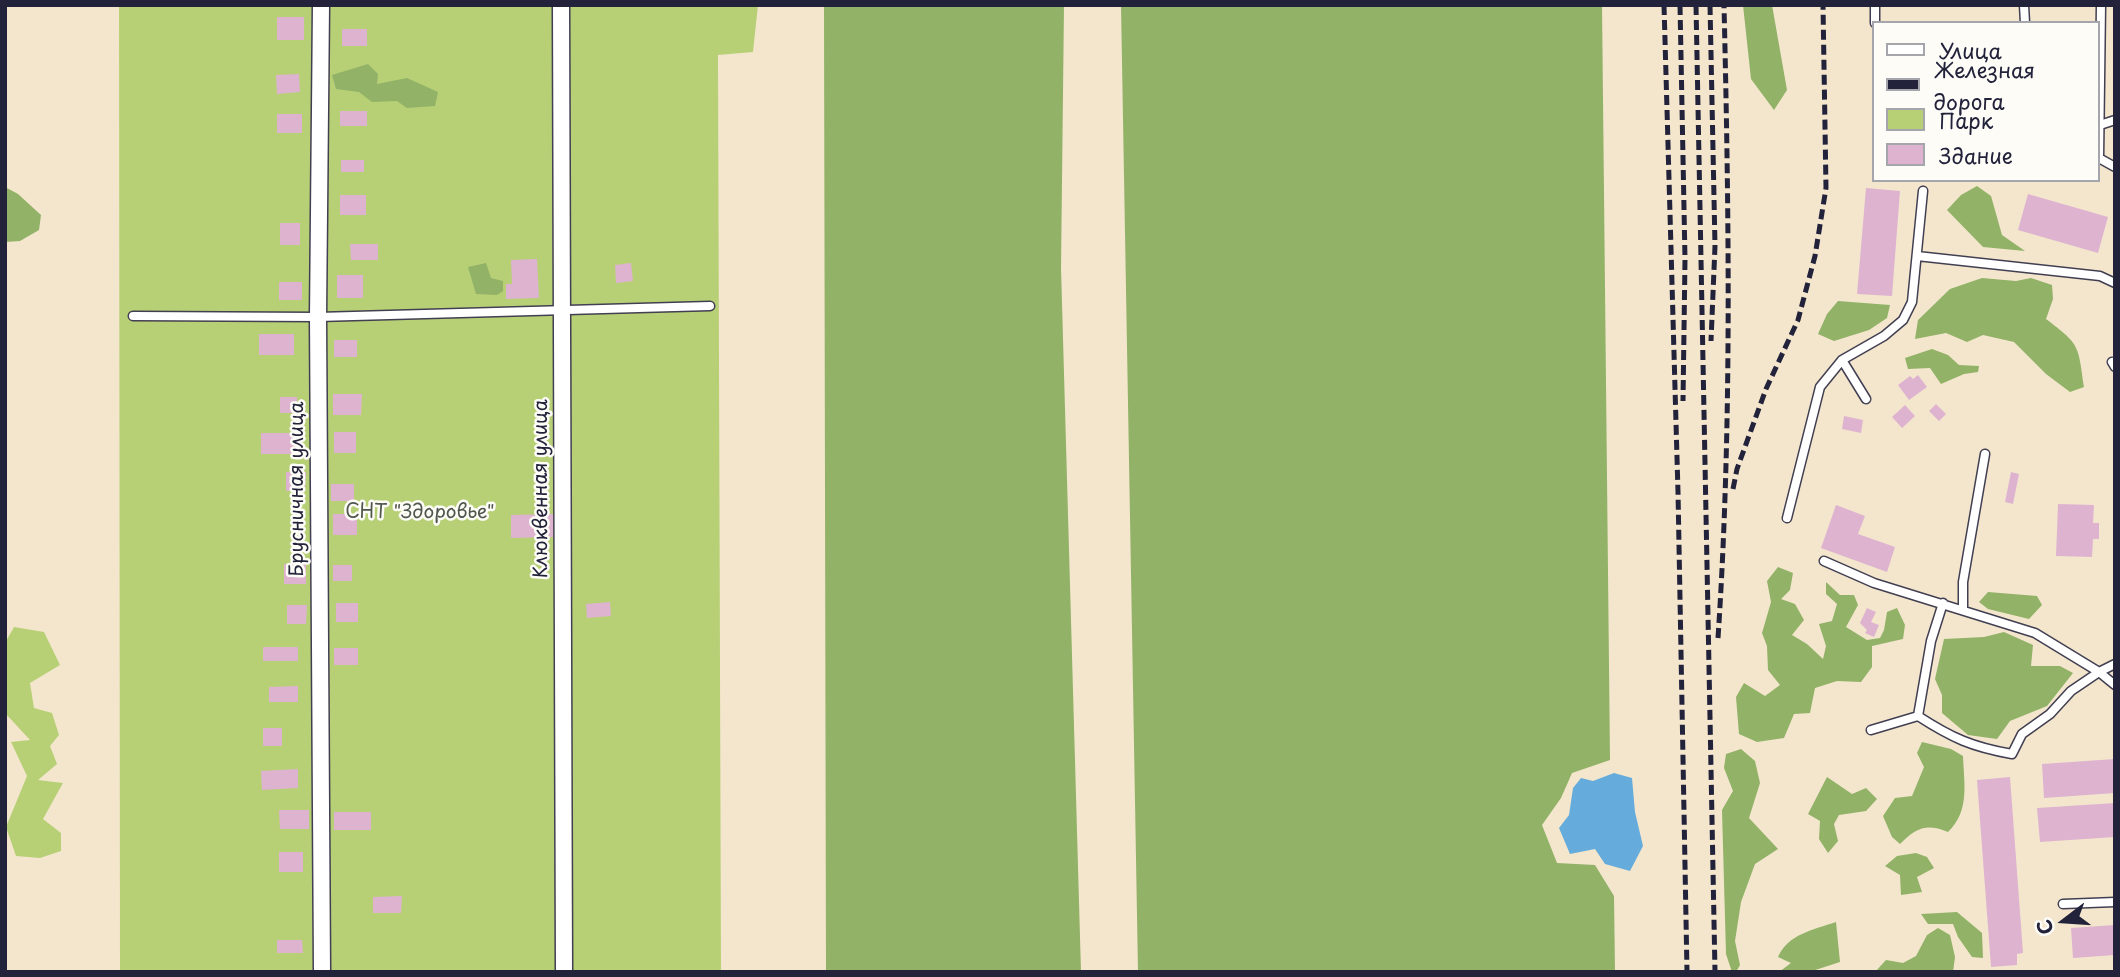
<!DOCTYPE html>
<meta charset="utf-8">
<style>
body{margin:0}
#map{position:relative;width:2120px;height:977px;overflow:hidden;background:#f3e6cd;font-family:"Playpen Sans",sans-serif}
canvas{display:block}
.frame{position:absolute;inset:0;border:7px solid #22223b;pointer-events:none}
.legend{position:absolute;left:1872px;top:21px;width:228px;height:161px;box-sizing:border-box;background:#fdfcf7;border:2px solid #a5a5ac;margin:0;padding:9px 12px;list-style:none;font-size:21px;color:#22223b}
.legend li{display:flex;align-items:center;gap:14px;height:35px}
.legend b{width:35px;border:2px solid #a5a5ac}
.north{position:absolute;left:2029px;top:886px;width:70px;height:70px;-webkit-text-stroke:5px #fdfcf7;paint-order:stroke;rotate:253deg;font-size:19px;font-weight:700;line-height:28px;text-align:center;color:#22223b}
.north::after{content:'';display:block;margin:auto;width:24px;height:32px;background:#22223b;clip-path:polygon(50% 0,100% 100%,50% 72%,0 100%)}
</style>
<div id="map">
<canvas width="2120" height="977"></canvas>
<div class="frame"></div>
<ul class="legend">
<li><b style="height:9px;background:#fff"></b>Улица</li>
<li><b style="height:9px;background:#22223b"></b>Железная дорога</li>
<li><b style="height:19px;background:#b7d076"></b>Парк</li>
<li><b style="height:19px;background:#deb3d0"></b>Здание</li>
</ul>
<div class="north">С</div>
</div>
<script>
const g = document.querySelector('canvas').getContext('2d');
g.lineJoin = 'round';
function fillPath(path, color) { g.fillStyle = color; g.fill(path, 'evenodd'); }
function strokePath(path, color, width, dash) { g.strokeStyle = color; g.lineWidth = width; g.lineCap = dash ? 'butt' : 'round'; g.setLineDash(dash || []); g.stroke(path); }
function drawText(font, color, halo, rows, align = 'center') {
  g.font = font + ' "Playpen Sans",sans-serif'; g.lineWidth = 5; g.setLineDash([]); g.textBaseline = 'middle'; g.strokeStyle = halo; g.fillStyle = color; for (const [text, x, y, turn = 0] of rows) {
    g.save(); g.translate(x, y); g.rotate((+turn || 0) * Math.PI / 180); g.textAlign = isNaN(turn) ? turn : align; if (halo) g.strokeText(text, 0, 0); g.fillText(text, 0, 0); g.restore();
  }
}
fillPath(new Path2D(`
 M119 5H758L753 52 718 55 721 972H120Z
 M14 627 44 632 60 665 30 683 34 708 52 713 59 735 50 746 57 764 38 780 63 783 43 819 61 833V851L40 858 16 856 6 827 27 776 11 742 30 740 5 713V643Z`), '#b7d076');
fillPath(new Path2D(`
 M824 5H1064L1061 268 1081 972H826Z
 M1121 5H1602L1610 760 1572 773 1561 798 1542 825 1557 863 1595 865 1614 896 1615 972H1138Z
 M1743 5H1772L1787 90 1774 110 1751 79Z
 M368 64 378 74 377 84 407 78 438 92 435 106 407 108 397 101 372 102 359 92 336 89 332 75Z
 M1977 186 1991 196 2002 235 2025 251 1983 247 1947 210 1961 195Z
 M5 187 18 194 41 215 39 230 20 241 5 242Z
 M486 263 491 278 503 281V291L497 295 476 294 468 267Z
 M1982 278 2016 281 2031 278 2052 285 2053 299 2046 319C2080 345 2078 344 2084 387L2070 392 2046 374 2014 342 1983 335 1967 342 1946 333 1915 339 1918 320 1950 289Z
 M1838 301 1890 305 1887 318 1869 330 1834 341 1818 334 1827 314Z
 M1932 349 1948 355 1959 365 1979 366 1978 372 1964 374 1941 384 1930 368 1908 369 1905 358Z
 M1778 567 1793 573 1790 590 1781 599 1795 604 1804 620 1792 635 1807 644 1823 659 1826 646 1819 624 1832 621 1837 604 1826 594V582L1840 595H1854L1858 605 1846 627 1867 640 1880 638 1884 630 1887 612 1897 608 1905 625 1903 639 1872 646V667L1861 682 1837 681 1815 688 1810 713 1794 714 1784 738 1757 742 1739 734 1736 697 1744 683 1765 696 1780 685 1768 670 1767 646 1762 633 1771 602 1767 581Z
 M1988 592 2037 596 2042 605 2029 619 1988 609 1979 602Z
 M2004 632 2033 645 2031 666H2060L2073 673 2047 706 2010 721 1997 739 1968 735 1942 713V695L1935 679 1944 639 1984 637Z
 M1922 742 1951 749 1963 756C1964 784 1970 811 1948 832 1926 823 1916 828 1900 844L1892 837 1883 816 1895 798 1912 796 1924 767 1917 753Z
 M1741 749 1755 761 1760 783 1749 818 1778 849 1755 864 1741 902 1735 941 1740 965 1736 972H1732L1726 954 1722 810 1733 791 1724 768 1726 754Z
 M1827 777 1852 794 1866 788 1877 799 1866 811 1839 815 1834 824 1838 841 1828 853 1819 839 1820 821 1808 814Z
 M1916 853 1927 857 1934 868 1917 877 1922 892 1901 895 1900 875 1885 866 1897 856Z
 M1957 912 1982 933 1983 958 1972 957 1958 937 1953 924H1928L1921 914Z
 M1836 922 1840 962 1809 972H1779L1791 963 1778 957C1788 934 1813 930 1836 922Z
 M1938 928 1950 935 1955 957 1953 972H1875L1886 960 1903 963 1916 956 1927 935Z`), '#91b267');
fillPath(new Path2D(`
 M1614 773 1632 778 1635 812 1643 846 1630 871 1605 864 1595 849 1570 854 1559 828 1569 815 1573 788 1581 778 1593 781Z`), '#65acdc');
fillPath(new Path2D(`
 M277 17H304V40H277Z
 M342 29H367V46H342Z
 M299 74 300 92 277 94 276 75Z
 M340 111H367V126H340Z
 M277 114H302V133H277Z
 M341 160H364V172H341Z
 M1866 188 1900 191 1892 296 1857 294Z
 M2028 194 2108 217 2098 253 2018 230Z
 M340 195H366V215H340Z
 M280 223H300V245H280Z
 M350 244H378V260H351Z
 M537 259 539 298 506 299V284H512L511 260Z
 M631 263 633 281 616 283 615 265Z
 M337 275H363V298H337Z
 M279 282H302V300H279Z
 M259 334H294V355H259Z
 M334 340H357V357H334Z
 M1918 375 1927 387 1909 400 1898 385 1910 376 1913 379Z
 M333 394H362L361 415H333Z
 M280 397H297V413H280Z
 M1936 404 1946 414 1939 421 1929 411Z
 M1905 405 1915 416 1902 428 1892 417Z
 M1844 416 1863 420 1861 433 1842 429Z
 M334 432H356V453H334Z
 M261 433H295V454H261Z
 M286 472H306L305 491H286Z
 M2011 472 2019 474 2013 504 2005 502Z
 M331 484H354V501H331Z
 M2058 504 2094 505 2093 523H2099V539H2093L2092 557 2056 556Z
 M1836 505 1865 516 1858 534 1895 547 1887 572 1821 548Z
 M333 514H357V535H333Z
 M553 514V537L511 538V515Z
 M284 564H306V584H284Z
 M333 565H352V581H333Z
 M610 602 611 616 587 618 586 604Z
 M336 603H358V622H336Z
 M287 605H307L306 624H287Z
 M1867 608 1876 612 1871 622 1879 625 1874 637 1865 633 1867 630 1860 623Z
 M263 647H298V661H263Z
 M334 648H358V665H334Z
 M298 686V702H269V687Z
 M263 728H282V746H263Z
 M2115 759V793L2044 798 2042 764Z
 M298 769V788L262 790 261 771Z
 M2010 777 2023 953 2017 954V965L1991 967 1977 780Z
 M2115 803V837L2040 842 2037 808Z
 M279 810H309V829H280Z
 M334 812H371V830H334Z
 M279 852H303V872H279Z
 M402 896 401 913H373V897Z
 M2115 925V955L2073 958 2071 928Z
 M277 940H302L303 953H277Z`), '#deb3d0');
const service = new Path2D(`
 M2024 5 2025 23
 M1875 23V5
 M2100 125 2115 120
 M2097 157 2115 167
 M2099 158 2101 5
 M1917 256 2100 276 2115 283
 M133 316 318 317 710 306
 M1842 360 1866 399
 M2112 362 2115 367
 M1787 518 1820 387 1842 360 1884 336 1903 320 1912 302 1923 191
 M1824 561 1874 583 2035 633 2099 672 2115 685
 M1963 609V582L1985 454
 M1918 716C1952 738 1972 747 2012 754L2022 734 2050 714 2071 691 2099 672 2115 664
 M1918 716 1931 641 1943 603
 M1871 730 1918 716
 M2063 904 2115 902`);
const minor = new Path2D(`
 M321 5 318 317 322 972
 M561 5 564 972`);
strokePath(service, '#413f51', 11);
strokePath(minor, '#413f51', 19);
strokePath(service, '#fff', 8);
strokePath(minor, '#fff', 16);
strokePath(new Path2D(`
 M1664 5 1678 492 1687 972
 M1680 5 1685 259 1683 401
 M1696 5 1715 972
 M1710 5 1715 246 1711 341
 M1733 489 1737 469 1766 389 1798 320 1815 256 1826 188 1823 5
 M1718 638C1732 427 1729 217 1724 5`), '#22223b', 5, [10, 5]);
drawText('19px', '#22223b', '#fdfcf7', [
 ["Брусничная улица",298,489,-90],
 ["Клюквенная улица",542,489,-90]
]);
drawText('19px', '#4f564d', '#fdfcf7', [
 ["СНТ \"Здоровье\"",420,513]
]);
</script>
